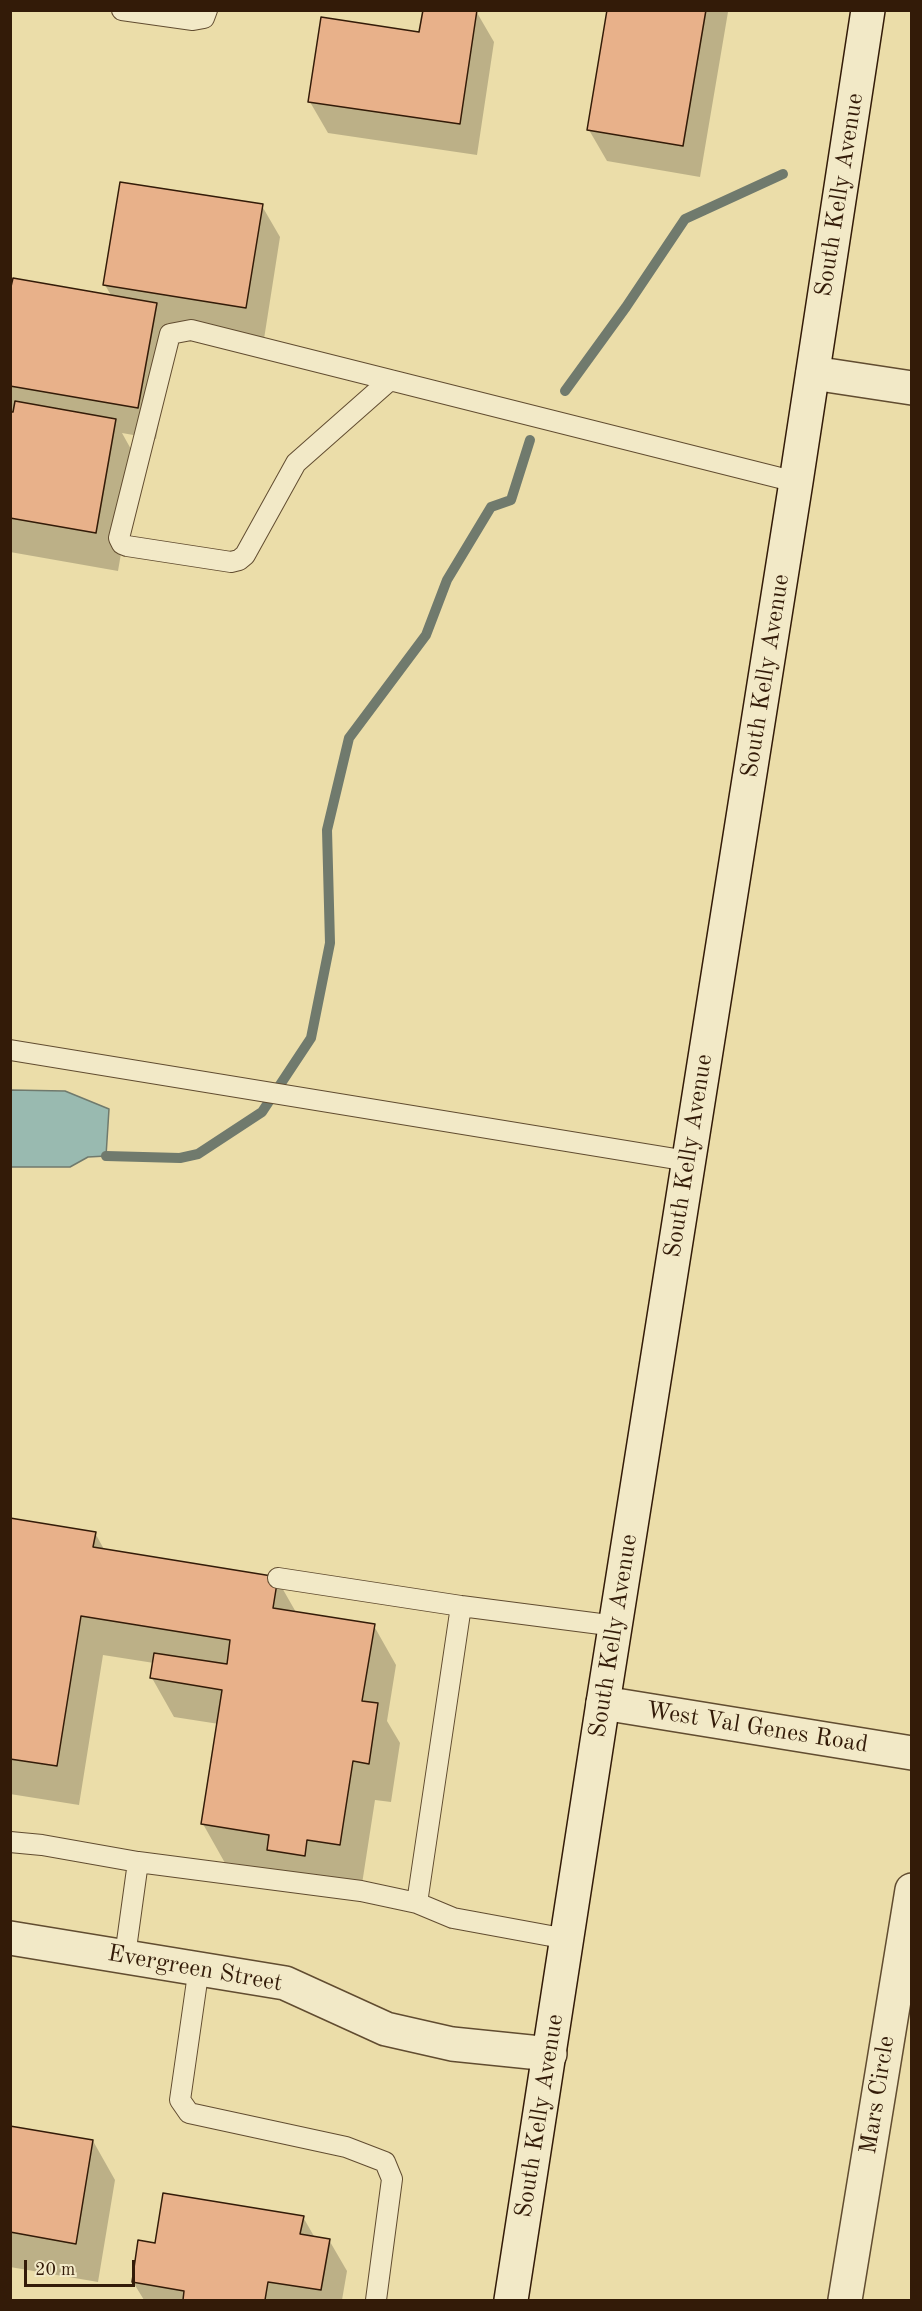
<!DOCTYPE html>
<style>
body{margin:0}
#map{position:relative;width:922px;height:2311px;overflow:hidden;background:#ebdda9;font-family:"Old Standard TT",serif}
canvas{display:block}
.frame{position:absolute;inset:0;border:12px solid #331b08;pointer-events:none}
.scale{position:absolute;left:24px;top:2260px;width:111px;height:27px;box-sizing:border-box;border:3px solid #331b08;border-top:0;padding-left:8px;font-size:18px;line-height:21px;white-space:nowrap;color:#331b08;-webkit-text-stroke:4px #f2e9c7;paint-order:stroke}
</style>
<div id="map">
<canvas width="922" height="2311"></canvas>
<div class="frame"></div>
<div class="scale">20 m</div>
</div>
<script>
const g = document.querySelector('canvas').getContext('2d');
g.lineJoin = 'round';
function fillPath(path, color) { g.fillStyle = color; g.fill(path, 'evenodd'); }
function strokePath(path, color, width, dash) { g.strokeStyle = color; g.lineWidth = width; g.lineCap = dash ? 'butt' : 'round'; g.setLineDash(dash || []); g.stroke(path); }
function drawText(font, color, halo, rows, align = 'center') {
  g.font = font + ' "Old Standard TT",serif'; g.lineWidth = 4.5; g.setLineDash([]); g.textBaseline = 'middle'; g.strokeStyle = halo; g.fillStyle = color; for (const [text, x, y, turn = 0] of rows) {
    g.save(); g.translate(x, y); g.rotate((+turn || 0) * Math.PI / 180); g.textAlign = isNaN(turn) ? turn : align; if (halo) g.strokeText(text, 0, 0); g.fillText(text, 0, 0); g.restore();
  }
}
const water = new Path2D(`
 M11 1090 65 1091 109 1109 106 1156 88 1157 70 1167H11Z`);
fillPath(water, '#99bab0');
strokePath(water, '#707a6d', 1.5);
fillPath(new Path2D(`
 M609 10H727L728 12 700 177 607 161 589 130Z
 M476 11 494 42 477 155 328 133 310 102Z
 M262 206 280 237 264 339 167 323 174 335 156 439 122 433 137 460 118 571 10 552V413L14 414 10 408V300L112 297 105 285Z
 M10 1520 95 1533 105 1551 277 1579 297 1614 374 1626 396 1665 387 1721 400 1743 391 1802 375 1800 362 1884 225 1863 203 1824 219 1724 174 1717 152 1678 154 1663 103 1655 79 1805 10 1794Z
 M10 2127 93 2141 115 2180 98 2282 10 2267Z
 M303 2217 315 2238 329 2240 347 2271 342 2300H144L133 2282 156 2244Z`), '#0003');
strokePath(new Path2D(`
 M565 391 626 307 685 219 783 174
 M106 1156 180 1158 198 1154 262 1112 311 1038 330 943 327 830 349 738 426 635 447 580 491 507 511 500 530 440`), '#707a6d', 10);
const building = new Path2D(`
 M423 10H477L460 124 308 102 321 17 419 32Z
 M607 10H706L683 146 587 130Z
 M120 182 263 204 246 308 103 285Z
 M13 278 157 303 138 408 10 386V291Z
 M15 401 116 419 96 533 10 518V412H13Z
 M10 1518 96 1532 93 1547 278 1577 273 1608 375 1624 362 1701 378 1703 369 1764 353 1761 340 1845 307 1840 305 1856 267 1850 269 1835 201 1824 222 1690 150 1678 154 1653 227 1664 230 1640 81 1616 57 1766 10 1759Z
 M10 2126 93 2140 76 2244 10 2232Z
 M163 2193 304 2216 300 2234 330 2239 321 2290 268 2282 265 2300H183L184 2291 132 2282 138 2240 155 2243Z`);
fillPath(building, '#e8b18a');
strokePath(building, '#331b08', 1.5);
const lane = new Path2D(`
 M122 10 193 20 204 18 207 10
 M390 380 296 463 245 555 239 560 231 562 127 546 122 544 119 538 170 334 191 330 796 482
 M10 1050 688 1161
 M278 1578 461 1606 616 1626
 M10 1842 42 1845 138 1862
 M417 1903 461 1606
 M125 1956 138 1862 361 1891 417 1903 453 1918 567 1939
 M199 1967 180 2100 189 2113 346 2147 385 2162 392 2179 376 2300`);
const street = new Path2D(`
 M813 373 912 388
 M603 1703 912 1753
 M10 1938 285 1983 386 2029 452 2044 550 2054
 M845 2300 912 1890`);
const secondary = new Path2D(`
 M511 2300 603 1703 796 482 868 10`);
strokePath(lane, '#614c30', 22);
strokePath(street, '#614c30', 36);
strokePath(secondary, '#331b08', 36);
strokePath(lane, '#f2e9c7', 20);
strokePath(street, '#f2e9c7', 33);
strokePath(secondary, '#f2e9c7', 33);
drawText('24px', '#331b08', '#f2e9c7', [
 ["South Kelly Avenue",840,195,-81],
 ["South Kelly Avenue",766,676,-81],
 ["South Kelly Avenue",689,1156,-81],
 ["South Kelly Avenue",614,1636,-81],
 ["West Val Genes Road",757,1728,9],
 ["Evergreen Street",195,1969,10],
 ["Mars Circle",878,2095,-81],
 ["South Kelly Avenue",540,2116,-81]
]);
</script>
